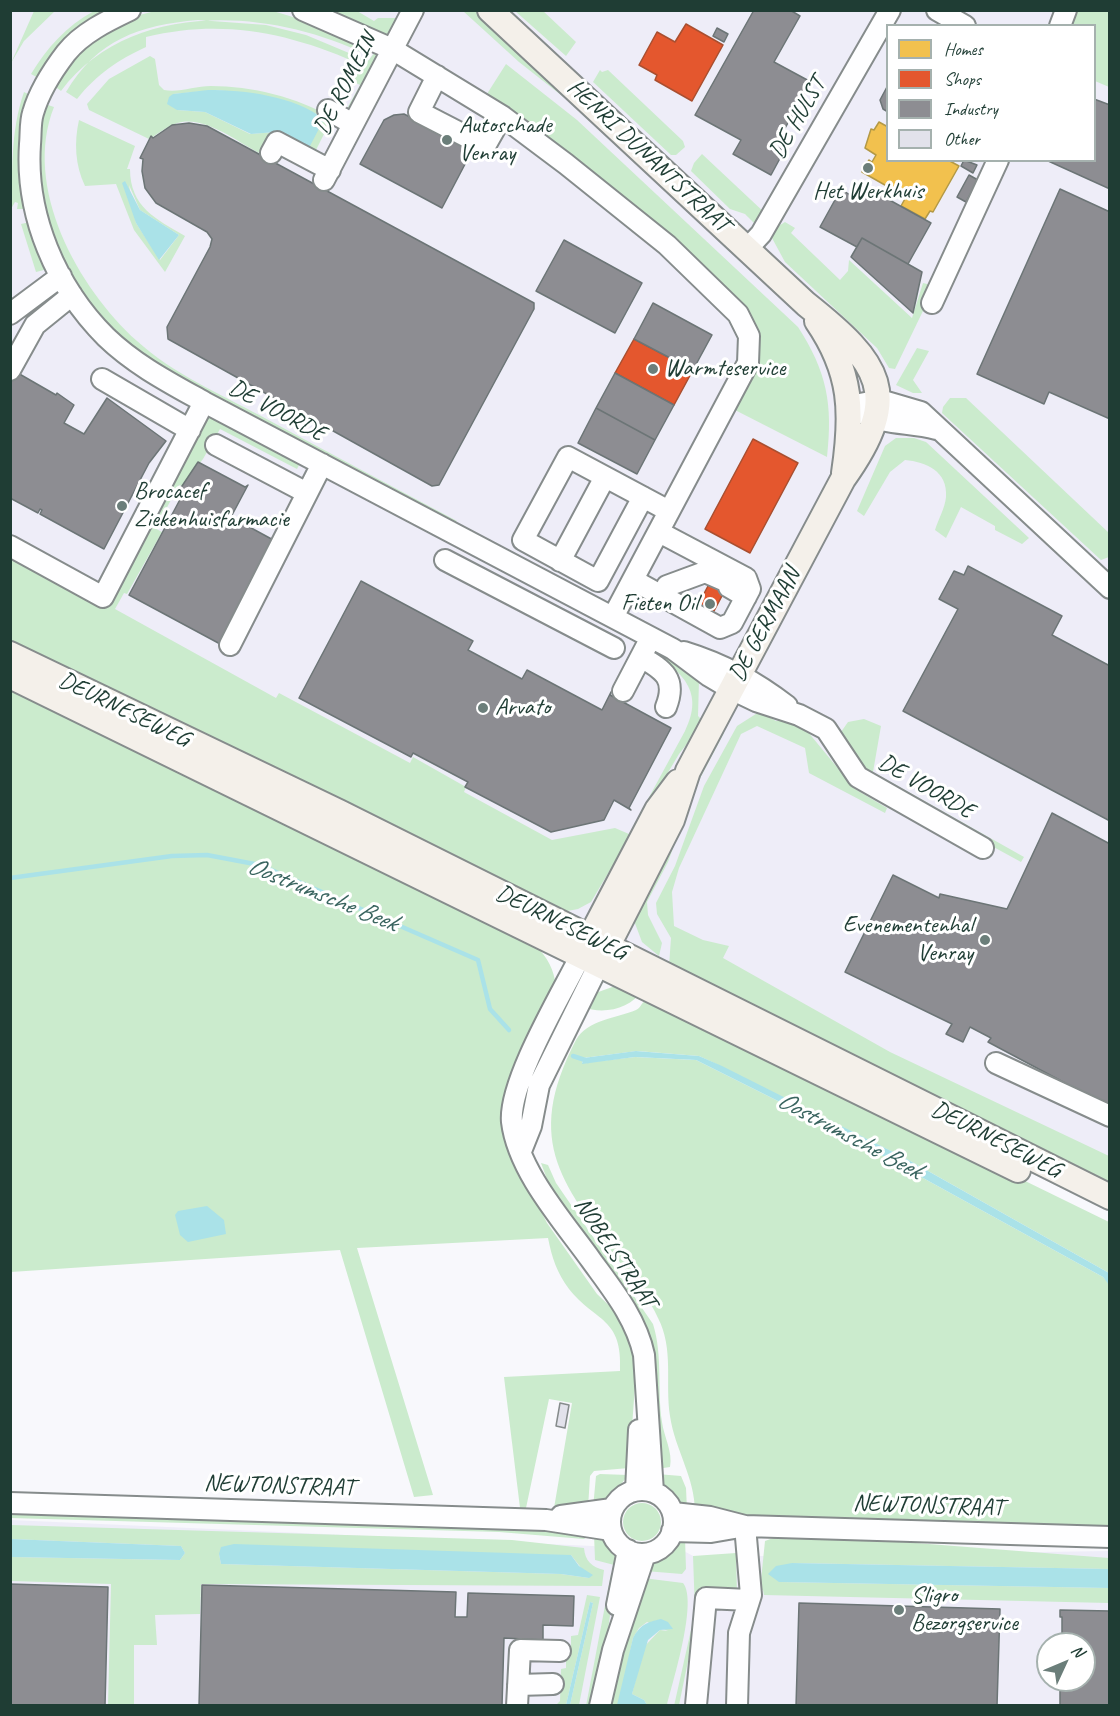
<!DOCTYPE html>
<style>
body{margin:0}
#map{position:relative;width:1120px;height:1716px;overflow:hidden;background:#f8f8fc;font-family:Caveat,sans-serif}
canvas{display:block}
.frame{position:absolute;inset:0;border:12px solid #1f3d34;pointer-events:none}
.legend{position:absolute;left:886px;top:24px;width:210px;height:138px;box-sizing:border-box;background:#fff;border:2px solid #a5b1ae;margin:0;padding:8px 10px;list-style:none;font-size:18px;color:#1f3d34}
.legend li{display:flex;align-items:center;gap:12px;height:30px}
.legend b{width:30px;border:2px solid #a5b1ae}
.north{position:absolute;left:1036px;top:1632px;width:60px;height:60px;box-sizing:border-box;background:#fff;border:2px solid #a5b1ae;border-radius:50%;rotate:46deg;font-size:16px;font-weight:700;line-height:24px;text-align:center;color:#1f3d34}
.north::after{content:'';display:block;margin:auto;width:21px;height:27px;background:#6b7e7a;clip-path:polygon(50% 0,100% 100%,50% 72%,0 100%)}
</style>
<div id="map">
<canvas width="1120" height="1716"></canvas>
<div class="frame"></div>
<ul class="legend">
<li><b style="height:16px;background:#f2c14e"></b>Homes</li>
<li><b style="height:16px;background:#e4572e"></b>Shops</li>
<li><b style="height:16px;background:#8d8d92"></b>Industry</li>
<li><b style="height:16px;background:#e2e2eb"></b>Other</li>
</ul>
<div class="north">N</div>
</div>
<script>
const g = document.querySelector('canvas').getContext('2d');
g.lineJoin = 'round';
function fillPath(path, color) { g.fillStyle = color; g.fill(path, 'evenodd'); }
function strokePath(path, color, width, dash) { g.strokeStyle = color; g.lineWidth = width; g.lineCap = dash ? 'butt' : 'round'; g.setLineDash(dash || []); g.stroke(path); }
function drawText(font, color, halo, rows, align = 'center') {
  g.font = font + ' Caveat,sans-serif'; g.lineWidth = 6; g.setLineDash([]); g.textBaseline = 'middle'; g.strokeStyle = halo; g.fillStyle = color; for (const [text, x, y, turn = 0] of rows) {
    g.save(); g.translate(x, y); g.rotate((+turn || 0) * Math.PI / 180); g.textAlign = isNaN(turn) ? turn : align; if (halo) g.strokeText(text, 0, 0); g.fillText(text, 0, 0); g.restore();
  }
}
fillPath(new Path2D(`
 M11 11H1109V1179L351 810 11 610ZM888 26H1094V160H888Z
 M11 1520 682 1550 695 1557 1109 1551V1705L11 1706ZM1048 1644H1084V1680H1048Z`), '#eeedf8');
fillPath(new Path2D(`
 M34 11H55L24 41 11 63Z
 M94 11H113L40 79 31 74C47 48 66 26 94 11Z
 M155 11H273L336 30 372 48 367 55C269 7 129 0 61 91L53 85 84 45 132 17Z
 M323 11H357L374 21 378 18H396L400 26 389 34H378Z
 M463 11H478L739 251 580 110 519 62Z
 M515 11H543L576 42 566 56Z
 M1073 11H1109V87L1095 81 1094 26H1066Z
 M198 20 266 25 306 35 368 61 375 52 378 62 349 119 345 112 360 85 350 80 355 62C286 32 221 19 146 37V47C118 60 97 74 77 99L66 92C97 40 139 25 198 20Z
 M150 56 155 59 159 85 164 90C179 93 195 86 211 86 251 86 298 97 332 118L313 156 276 136 263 155C240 144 209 118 182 122 169 124 160 133 149 139L89 110 87 104 109 79ZM217 90 268 97 317 114 306 146 276 132 250 134 205 112 177 110 173 94Z
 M506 64 577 120 798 327C827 372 833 404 827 457L733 409 755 331 485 97Z
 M600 70 602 72 608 70 683 141 685 147 676 155H671L593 82Z
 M24 92 32 96 26 205 24 209H17L18 203 15 202 11 209C13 172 10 132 24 92Z
 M45 104 54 107C22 187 78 288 137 341 172 373 220 394 261 416 326 451 391 486 457 521L450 524 169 374C157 366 143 359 131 349 70 300 32 218 35 139 36 128 42 115 45 104Z
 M79 120 135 146 127 169H130C130 207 156 219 185 236L165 272 134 230 116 184 85 186C75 165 74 142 79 120ZM129 185 140 210 179 235 160 260 136 223Z
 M702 154 766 214 754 223 745 214 730 209 691 171 694 163Z
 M30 222 48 269 36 272 21 224Z
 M785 222 795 228 791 233 840 280 848 271 849 260 912 318 923 283 935 286 895 369 889 368 877 348 785 262 772 238 777 227Z
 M917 348 929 351 913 380 922 393H913L896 385Z
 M950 398H966L1109 533V557L1101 560 942 413 943 407Z
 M213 414 301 461 297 469 220 429 203 459 182 486 179 485 157 526 149 521 205 417Z
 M896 438H914L926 442 1029 538 1022 544 995 530V526L961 507 946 538 935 530C938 520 945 508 946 497 948 471 926 462 905 460L890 472 864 516 857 511 885 446Z
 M147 524 162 532 127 594 124 593 115 609 276 698 279 693 410 763 413 757 466 787 464 792 552 840 615 828 629 834 685 731C705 691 682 672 650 651L663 650 699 681 698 716 704 722 679 754 591 902 578 909 557 913 11 647 10 555 90 595Z
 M10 683 429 895 535 945C548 958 554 969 556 987L511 1089 531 1191 547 1223 597 1294 615 1311 631 1342 636 1372 629 1468 594 1471 590 1476 588 1508H554L572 1403 549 1399 526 1508H520L504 1377 620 1371C623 1317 595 1322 569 1289 557 1273 552 1258 548 1238L357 1248 433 1495 414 1497 340 1250 11 1272Z
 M759 712 776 721H793L803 726 855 789 887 808 885 813 809 773 805 748 757 726 741 734 679 868 672 892 674 926 703 940 729 946 723 958 890 1052 1109 1156V1182L669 966 671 938 657 914 656 903 675 866 704 786 737 726Z
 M864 719 881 726 873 772 1024 857 1021 862 871 780 840 741 841 732 848 722Z
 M719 728 724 733 695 788 668 862 647 902 648 915 662 943 659 956 642 942 633 918Z
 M615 986 642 990C631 1009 603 1015 583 1007L590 995Z
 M651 998 1109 1222V1273L905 1158 710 1061 699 1056 637 1051 583 1058 582 1063 635 1057 696 1060 834 1129 1103 1277 1110 1285 1109 1528 803 1519 695 1512C695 1477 675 1450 670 1416 665 1383 674 1349 658 1318 650 1300 637 1284 625 1269 564 1185 522 1144 576 1040 587 1020 617 1018 636 1010 641 1008 641 1003 645 1001 648 1000 650 1001 651 998Z
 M541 1163 548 1165 556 1183 653 1324C663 1356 657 1389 662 1422 664 1437 673 1452 670 1467L657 1469 652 1355 551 1190Z
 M600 1474 628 1475 610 1499 593 1508 596 1476Z
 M657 1474 681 1476 686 1488 687 1510C672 1507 661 1487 657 1474Z
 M623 1522a19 19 0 1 1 38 0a19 19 0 1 1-38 0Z
 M11 1510 477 1523 589 1533V1536L584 1539 499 1532 11 1518Z
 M11 1525 512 1540 584 1548C585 1561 592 1567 604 1570L602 1586 201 1584 200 1614 155 1615 157 1645H134V1705H108L111 1584 11 1581V1557L180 1560 185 1553 181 1546 11 1539ZM219 1554 571 1555 589 1578 561 1574 221 1564Z
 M787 1533 1109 1558V1569L792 1563 779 1582 1109 1588V1603L764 1595 763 1590 758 1589 761 1580 765 1541Z
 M594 1534C609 1540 618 1549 618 1566L595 1560Z
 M685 1538 686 1569 682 1574 645 1571 648 1564Z
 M736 1553 737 1594 702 1593 679 1705 674 1706 695 1612 693 1556Z
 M616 1572 604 1659 594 1705 586 1706 611 1574Z
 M643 1578 683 1583C698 1601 673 1681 667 1705H647L644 1700 632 1694 644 1647 660 1630 668 1631 647 1622 639 1628 633 1638 619 1705 608 1706Z
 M587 1595 600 1597 579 1705H570L593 1603 590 1602 566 1705 555 1706 560 1701 561 1669 566 1668V1658L571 1657V1636L578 1635Z`), '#cbebcd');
fillPath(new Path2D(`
 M208 90C245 90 294 96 324 119L310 146H306L276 132 251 134 205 112 177 110 167 104 169 97 173 94Z
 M125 181 140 210 179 235 159 260 136 223 122 183Z
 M636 1051 699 1056 722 1066 905 1158 1109 1273V1285L1103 1277 834 1129 696 1060 635 1057 582 1064 583 1058Z
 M207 1206 224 1220 226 1234 188 1242 180 1235 175 1215 178 1211Z
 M11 1539 181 1546 185 1553 180 1560 11 1557Z
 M234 1544 571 1555 579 1566 593 1575 589 1578 561 1574 221 1564 219 1554 221 1547Z
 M792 1563 1109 1569V1588L779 1582 768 1574 776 1566Z
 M590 1602 593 1603 570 1705H566Z
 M661 1619 668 1622 673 1629 660 1630 648 1640 632 1694 644 1700 647 1705H617L633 1638C640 1625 647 1622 661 1619Z`), '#aae2e8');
const homes = new Path2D(`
 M879 122 888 127V160H948L959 166 933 212 930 211 925 219 901 206 906 197 862 172 869 160 872 162 876 155 865 148 871 129 874 130Z`);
fillPath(homes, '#f2c14e');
strokePath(homes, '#b39946', 1.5);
const shops = new Path2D(`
 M686 24 723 45 692 101 655 80 657 75 639 65 657 32 675 42Z
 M634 339 693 370 674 405 615 373Z
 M753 439 798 463 750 553 705 529Z
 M717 569 732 577 705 628 690 620Z`);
fillPath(shops, '#e4572e');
strokePath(shops, '#a94f30', 1.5);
const industry = new Path2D(`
 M754 10H790L800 16 774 62 811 82 775 146 784 151 771 175 733 154 741 140 695 115Z
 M717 28 728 34 724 42 713 36Z
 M888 85V112L883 109 880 100Z
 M1094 99 1110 105V189L1046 160H1094Z
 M404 114 473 149 442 208 360 164 384 120 394 115Z
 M189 123 207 126 534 303V309L439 485 432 486 168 339 167 327 210 247 212 239 207 232 156 203 145 188 142 171 143 159 140 158 151 136 153 138 172 125Z
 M964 160 977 165 973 173 961 166Z
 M969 175 978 180 966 202 957 197Z
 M857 182 931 223 908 264 862 238 857 247 820 227 841 189 850 195Z
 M1060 189 1110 212V419L1049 392 1044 404 977 374Z
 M862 238 922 272 913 313 851 257Z
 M564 240 642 283 615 333 536 291Z
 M653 303 712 335 693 370 634 339Z
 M16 372 56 395 57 393 74 405 64 423 84 434 107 398 166 441 149 463 104 549 40 514 42 510 40 509 38 513 10 498V382Z
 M615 373 674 405 655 440 596 408Z
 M596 408 655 440 637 474 578 443Z
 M198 462 245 487 248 485 231 517 277 542 222 645 129 595 184 492 180 489Z
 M968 566 1062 616 1052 635 1110 666V821L903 711 958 609 939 599 954 571 964 575Z
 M361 581 473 641 468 650 522 679 527 670 602 710 611 692 610 695 671 728 629 808 631 810 614 800 604 820 551 832 465 787 468 782 413 753 411 757 299 698Z
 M1052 813 1110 844V1107L988 1042 991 1038 970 1027 963 1042 946 1034 952 1024 845 972 893 875 939 898 940 894 1007 909Z
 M10 1584 108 1587 105 1706H10Z
 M202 1585 456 1592 455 1617H467L468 1593 574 1596 573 1626 543 1625V1640L504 1638 502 1706H199Z
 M799 1603 1000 1609 997 1706H796Z
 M1060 1610 1110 1611V1706H1060V1680H1084V1644H1062V1617H1060Z`);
fillPath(industry, '#8d8d92');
strokePath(industry, '#6c7576', 1.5);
strokePath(new Path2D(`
 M10 878 172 856 207 855 260 865 478 960 490 1009 509 1030
 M573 1056 588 1061`), '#aae2e8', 4.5);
const building = new Path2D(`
 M560 1403 569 1405 565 1428 556 1426Z`);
fillPath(building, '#e2e2eb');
strokePath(building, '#868c8c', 1.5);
const minor = new Path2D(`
 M130 10C107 21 82 33 66 53 53 70 39 92 33 113 30 122 31 134 30 144 25 215 56 287 106 337 135 365 170 383 204 402L673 649 709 676 731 689 756 701 799 715 826 729 858 777 983 848
 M303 10 392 49 502 116 566 164 667 245 738 314 749 336 748 363 613 617
 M937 10 965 26
 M1060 26 1066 10
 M437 76 419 112 485 146 502 116
 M328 110 353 124
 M271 153 277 142 330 170
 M324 180 413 10
 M748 248 761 234 890 10
 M932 303 998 160
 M10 314 61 276
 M10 370 35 325 72 295
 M102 379 190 430
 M850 406 880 400 921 412 1110 588
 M863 413C884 425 912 422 936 429
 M216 445 307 493
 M643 497 598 581 523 540 568 457 669 511
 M10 546 103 597 204 402
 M445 560 614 648
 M560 561 605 477
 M633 580 720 628 732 623 750 589 746 578 659 532
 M663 596 667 586 705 572 728 582 729 587 746 597
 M230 645 322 464
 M684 652C723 664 755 681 787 706
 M641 657C664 670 677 679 666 707
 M623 691 647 645
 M581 955C562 993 508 1083 512 1122 518 1171 563 1221 591 1260 612 1289 636 1318 644 1355L653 1492
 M996 1063 1110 1116
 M521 1151 531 1126 539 1085 599 964
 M636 1490 639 1430
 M610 1522a32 32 0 1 1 64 0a32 32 0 1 1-64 0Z
 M10 1503 546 1520 611 1530
 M673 1513 710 1517 745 1526 1110 1537
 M561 1516 612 1509
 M672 1531 711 1532 740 1527
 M617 1605 628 1550
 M518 1685 553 1684
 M696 1705 706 1598 749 1600
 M517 1706 520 1650 560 1651
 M600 1706 613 1650 645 1554
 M737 1706 739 1633 751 1595 745 1526`);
const major = new Path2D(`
 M490 10 806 304C880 363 904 394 843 479L688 771 672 820 601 959
 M817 321C852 372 853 413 844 473
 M10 654 339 812 1110 1197
 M10 676 1018 1170
 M582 953 657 810 678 782`);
strokePath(minor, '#868c8c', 24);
strokePath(major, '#868c8c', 28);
strokePath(minor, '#fefeff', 20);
strokePath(major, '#f4f0ea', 24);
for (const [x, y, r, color] of [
 [447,140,6,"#6b7e7a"],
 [868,168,6,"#6b7e7a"],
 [653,369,6,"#6b7e7a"],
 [122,506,6,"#6b7e7a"],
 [710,604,6,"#6b7e7a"],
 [483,708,6,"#6b7e7a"],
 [985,940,6,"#6b7e7a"],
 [899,1610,6,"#6b7e7a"]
]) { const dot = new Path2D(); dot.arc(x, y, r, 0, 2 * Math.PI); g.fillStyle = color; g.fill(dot); strokePath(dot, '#fff', 2); }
drawText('24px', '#1f3d34', '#fff', [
 ["DE ROMEIN",346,84,-63],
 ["DE HULST",798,118,-60],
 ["HENRI DUNANTSTRAAT",648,156,43],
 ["DE VOORDE",277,411,28],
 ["DE GERMAAN",765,625,-62],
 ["DEURNESEWEG",124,710,26],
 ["DE VOORDE",926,787,30],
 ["DEURNESEWEG",561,923,26],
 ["DEURNESEWEG",996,1140,27],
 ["NOBELSTRAAT",615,1253,56],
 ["NEWTONSTRAAT",279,1486,2],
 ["NEWTONSTRAAT",928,1506,2]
]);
drawText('24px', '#1f3d34', '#fff', [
 ["Autoschade",459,126],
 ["Venray",459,154],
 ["Het Werkhuis",868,192,"center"],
 ["Warmteservice",665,369],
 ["Brocacef",134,492],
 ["Ziekenhuisfarmacie",134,520],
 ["Fieten Oil",698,604,"right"],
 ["Arvato",495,708],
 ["Evenementenhal",973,926,"right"],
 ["Venray",973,954,"right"],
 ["Sligro",911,1596],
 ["Bezorgservice",911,1624]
], 'left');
drawText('italic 26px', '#39645f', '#fff', [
 ["Oostrumsche Beek",322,895,22],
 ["Oostrumsche Beek",849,1136,28]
]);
</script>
